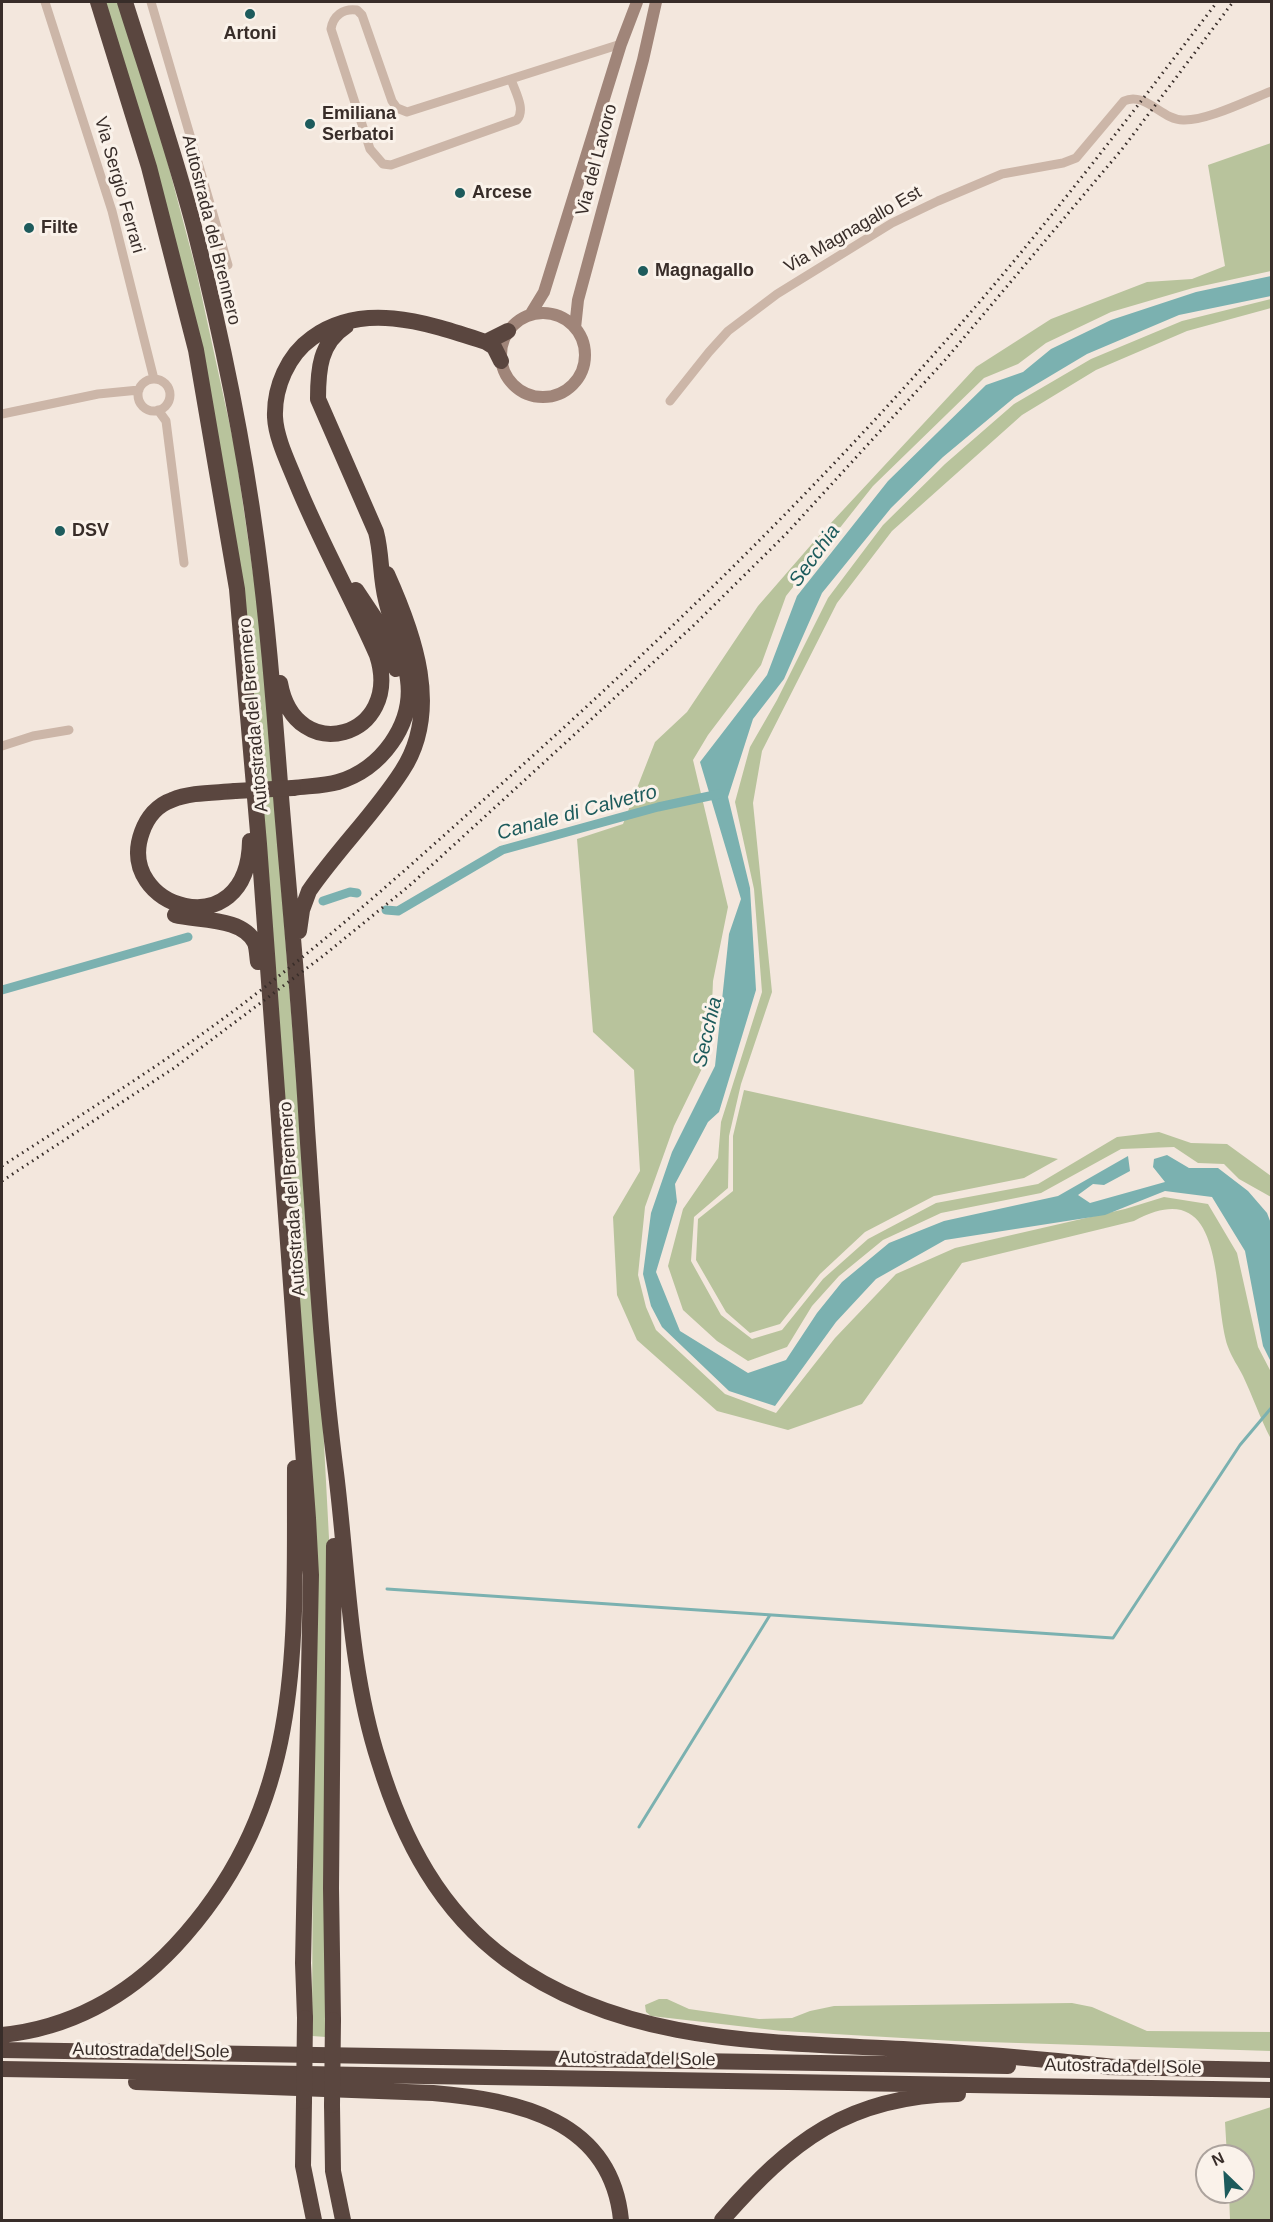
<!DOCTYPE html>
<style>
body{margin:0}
#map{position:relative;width:1273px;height:2222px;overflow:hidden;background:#f3e7dd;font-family:Helvetica,sans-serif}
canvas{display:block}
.frame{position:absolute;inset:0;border:3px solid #382d29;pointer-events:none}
.north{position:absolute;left:1195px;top:2144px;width:60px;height:60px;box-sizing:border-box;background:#faf2ea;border:2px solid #aca39d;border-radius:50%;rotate:335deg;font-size:16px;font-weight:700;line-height:24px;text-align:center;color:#382d29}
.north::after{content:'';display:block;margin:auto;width:21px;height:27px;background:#1d5b5c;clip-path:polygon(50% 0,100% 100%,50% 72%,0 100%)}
</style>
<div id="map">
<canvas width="1273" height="2222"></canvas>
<div class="frame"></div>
<div class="north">N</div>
</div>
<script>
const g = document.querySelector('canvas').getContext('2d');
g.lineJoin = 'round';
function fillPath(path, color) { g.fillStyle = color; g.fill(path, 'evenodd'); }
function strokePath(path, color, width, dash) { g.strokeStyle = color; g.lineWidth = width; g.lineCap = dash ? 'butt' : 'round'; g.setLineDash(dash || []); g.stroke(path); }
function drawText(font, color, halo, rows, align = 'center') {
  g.font = font + ' Helvetica,sans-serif'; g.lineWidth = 6; g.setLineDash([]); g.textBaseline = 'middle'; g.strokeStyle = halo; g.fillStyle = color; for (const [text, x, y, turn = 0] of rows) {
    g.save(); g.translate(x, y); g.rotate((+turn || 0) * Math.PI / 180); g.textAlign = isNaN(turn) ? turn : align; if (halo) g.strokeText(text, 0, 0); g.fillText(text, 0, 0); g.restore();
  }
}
fillPath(new Path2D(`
 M101 2H118L158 126 196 270 235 449 261 628 322 1406 331 1576 326 2037 312 2036 314 1577 219 450Z
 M1271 143V271L1193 288 1111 312 1046 343 1018 364 984 378 873 486 786 596 761 665 708 735 693 760 728 907 713 981 710 1052 674 1126 645 1207 638 1275 646 1307 656 1330 725 1394 776 1413 835 1338 896 1274 955 1248 1125 1209 1164 1197 1208 1204 1237 1253 1258 1347 1271 1372V1439C1260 1418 1253 1397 1243 1376 1238 1366 1232 1358 1228 1347 1211 1296 1229 1170 1134 1221L962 1263 862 1404 788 1430 717 1411 637 1340 617 1295 613 1217 640 1171 634 1070 593 1032 577 839 623 824 655 742 687 712 758 606 817 538 976 367 1051 319 1147 282 1192 279 1225 266 1208 165Z
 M1271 299V308L1187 331 1096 370 1022 415 892 531 837 603 762 751 753 803 772 992 741 1084 729 1136 728 1188 694 1217 691 1261 721 1315 752 1339 782 1330 823 1279 868 1239 936 1203 1038 1184 1117 1137 1159 1132 1191 1143 1227 1144 1271 1176V1197L1239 1179 1224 1164 1198 1163 1174 1147 1121 1149 1041 1193 941 1213 883 1240 839 1276 812 1306 787 1347 748 1361 717 1341 683 1310 668 1266 683 1209 718 1158 721 1122 762 992 754 889 735 802 750 747 777 700 828 598 883 525 945 464 1014 404 1091 359 1182 321Z
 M744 1090 1058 1159 1024 1178 934 1196 865 1232 820 1274 780 1324 750 1333 726 1312 696 1260 698 1219 733 1191V1136Z
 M659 1999H667L689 2009 759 2019 792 2018 810 2011 834 2006 1072 2003 1092 2007 1147 2031 1271 2032V2051L955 2041 782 2031 651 2016 646 2012 645 2005Z
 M1271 2107V2220H1230L1229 2192H1243V2156H1227L1225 2122Z`), '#b8c39c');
fillPath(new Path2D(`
 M1271 276V296L1179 315 1087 354 1015 397 943 457 891 508 822 593 784 679 753 719 728 797 750 888 756 990 719 1112 708 1122 675 1184 677 1202 656 1272 680 1331 748 1373 786 1360 817 1313 842 1282 889 1243 944 1221 1058 1196 1128 1156 1130 1171 1104 1185 1093 1184 1078 1195 1090 1203 1165 1182 1153 1167 1154 1159 1167 1155 1189 1168H1218L1248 1191 1267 1213 1272 1226 1271 1362 1263 1346 1245 1251 1212 1197 1165 1191 1105 1215 945 1240 876 1279 836 1322 775 1406 729 1391 662 1327 651 1306 643 1274 651 1213 672 1152 715 1066 729 934 741 899 700 762 767 675 797 596 888 481 986 385 1023 372 1051 349 1111 320 1196 292Z`), '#7bb1b0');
strokePath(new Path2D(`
 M387 1589 1113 1638 1240 1445 1272 1407
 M639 1827 770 1615`), '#7bb1b0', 3);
strokePath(new Path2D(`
 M323 901 350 892 357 893
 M386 910 398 911 502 850 658 807 719 794
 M2 990 188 937`), '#7bb1b0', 9);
strokePath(new Path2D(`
 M45 2 112 211 154 379
 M151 2 228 265
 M511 79C515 92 526 109 517 120L391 165 383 164 370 149 331 29C333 16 343 8 357 10L362 15 392 101 397 108 407 112 621 44
 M138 395a16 16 0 1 1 32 0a16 16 0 1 1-32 0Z
 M670 401 709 352 728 331 777 294 892 223 938 201 1002 174 1063 163 1076 158 1124 101C1145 91 1162 120 1183 120 1207 121 1248 100 1272 91
 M158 410 166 421 184 563
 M2 414 98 394 139 390
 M2 746 33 736 69 730`), '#ccb6a8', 9);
strokePath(new Path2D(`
 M501 355a42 42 0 1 1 84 0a42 42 0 1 1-84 0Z
 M530 315 544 292 621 44 637 2
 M575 328 578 300 643 60 656 2`), '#a08579', 12);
strokePath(new Path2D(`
 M98 2 149 167 196 350 237 589 259 844 308 1518 311 1575 303 1963 305 2018
 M125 2C149 78 175 154 195 231 221 333 243 439 257 544 269 632 275 721 282 809 291 916 301 1022 307 1128 315 1243 321 1359 336 1473 348 1569 349 1670 379 1762 403 1840 440 1911 507 1960 622 2044 767 2042 903 2049 974 2053 1044 2059 1115 2067
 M486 342 508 331
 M356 590 374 617 396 669
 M280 683C295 768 404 738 377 655 351 596 320 541 296 482 288 462 276 438 275 417 274 387 288 355 312 338 364 300 430 324 486 342L494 347 501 361
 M293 788C307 786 324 786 338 782 381 769 414 725 408 680 405 652 392 627 386 600 380 577 382 554 376 532L318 399C318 369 320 343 346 326
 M235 791C215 793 191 792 172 800 157 805 147 818 142 832 114 908 248 950 250 841
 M175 915C198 921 243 917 255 943 257 948 257 956 258 962
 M299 931 302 910 309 891C338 849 375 813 402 771 442 710 414 634 387 574
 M333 2020 331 1888 334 1546
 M2 2035C70 2028 128 1996 175 1946 307 1804 294 1647 295 1468
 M2 2050 1008 2066
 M1106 2067 1272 2070
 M2 2069 1272 2090
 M136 2082 433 2093C517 2100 611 2119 621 2220
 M304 2101 303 2166 314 2220
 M332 2105 333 2171 343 2220
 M722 2220C791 2141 848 2096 958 2094`), '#5a463f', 16);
strokePath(new Path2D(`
 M2 1166C85 1112 170 1060 248 1000 332 936 410 866 488 796 645 656 796 511 935 353 1035 241 1126 121 1217 2
 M2 1181 174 1068 323 956 409 886 693 626 786 534 946 359 1123 148 1233 2`), '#382d29', 3, [1.5, 4.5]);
strokePath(new Path2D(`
 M235 791 293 788
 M304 2101 305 2018
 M332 2105 333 2020`), '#5a463f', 16);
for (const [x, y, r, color] of [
 [250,14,6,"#1d5b5c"],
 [310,124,6,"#1d5b5c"],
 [460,193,6,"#1d5b5c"],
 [29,228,6,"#1d5b5c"],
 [643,271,6,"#1d5b5c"],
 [60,531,6,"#1d5b5c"]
]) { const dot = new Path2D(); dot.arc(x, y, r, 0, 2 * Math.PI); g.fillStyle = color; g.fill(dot); strokePath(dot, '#faf2ea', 2); }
drawText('bold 18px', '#382d29', '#faf2ea', [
 ["Artoni",250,34,"center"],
 ["Emiliana",322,114],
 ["Serbatoi",322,135],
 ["Arcese",472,193],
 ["Filte",41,228],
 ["Magnagallo",655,271],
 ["DSV",72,531]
], 'left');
drawText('18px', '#382d29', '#faf2ea', [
 ["Via del Lavoro",597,160,-75],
 ["Via Sergio Ferrari",119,185,74],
 ["Autostrada del Brennero",211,230,76],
 ["Via Magnagallo Est",853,230,-30],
 ["Autostrada del Brennero",254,715,-95],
 ["Autostrada del Brennero",293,1199,-94],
 ["Autostrada del Sole",151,2051,1],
 ["Autostrada del Sole",637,2059,1],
 ["Autostrada del Sole",1123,2067,1]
]);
drawText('italic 20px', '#1d5b5c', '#faf2ea', [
 ["Secchia",815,556,-54],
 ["Canale di Calvetro",577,813,-15],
 ["Secchia",708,1032,-77]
]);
</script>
